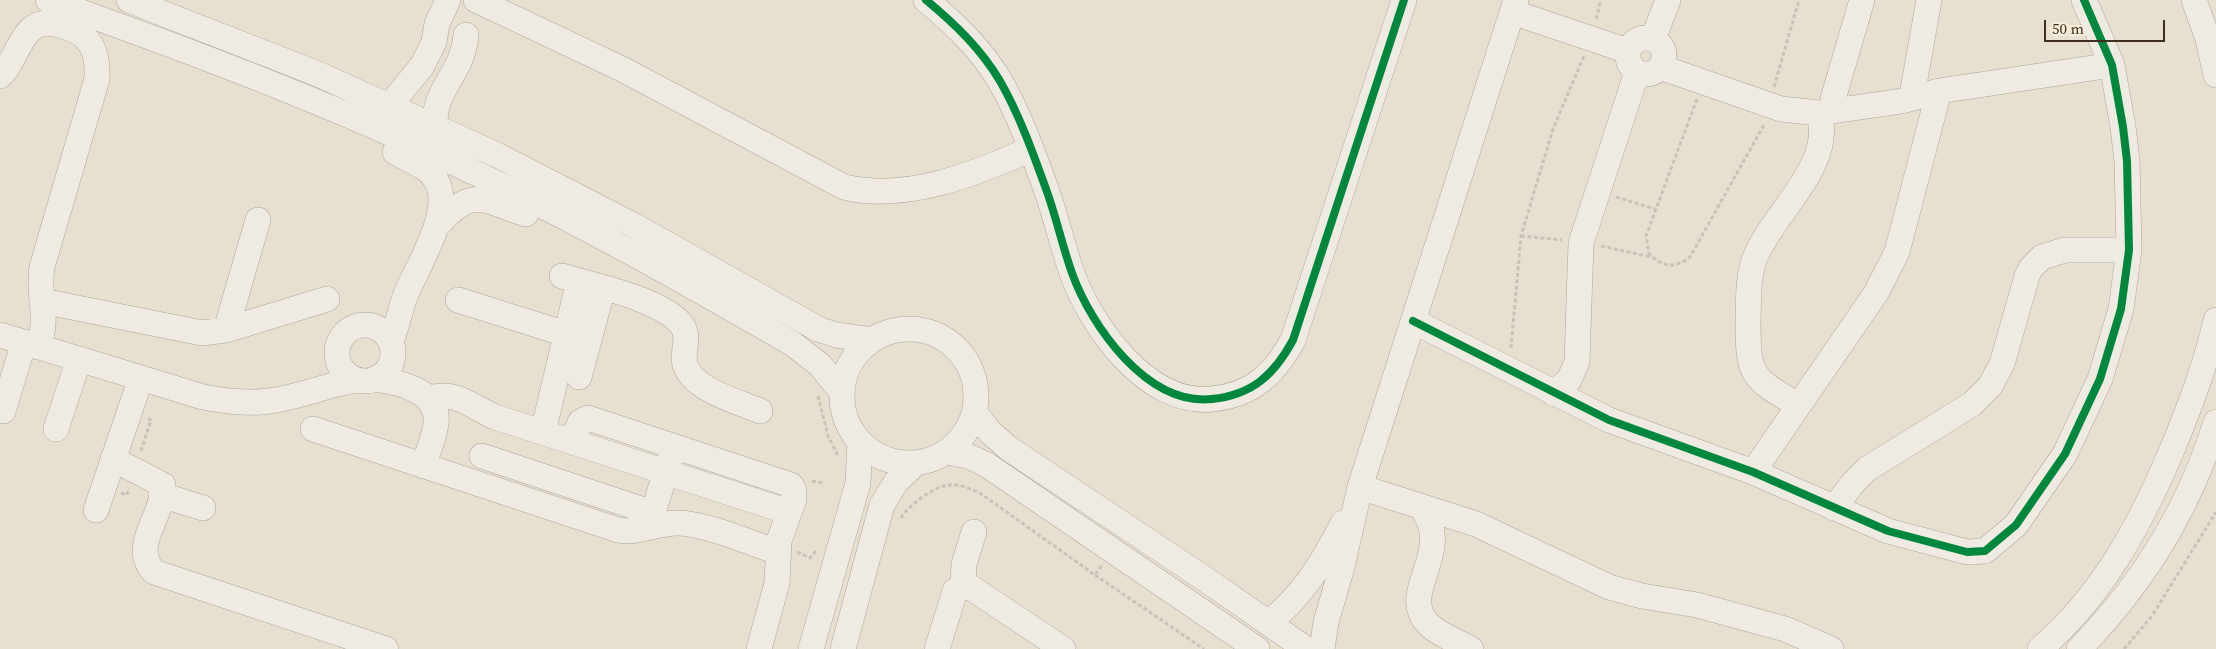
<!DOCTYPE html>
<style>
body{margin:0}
#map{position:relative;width:2216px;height:649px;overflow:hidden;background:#e7e0d1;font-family:"Source Serif 4",serif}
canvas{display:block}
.scale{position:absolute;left:2044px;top:20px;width:121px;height:22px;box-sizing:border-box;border:2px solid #3d2e20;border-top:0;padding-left:6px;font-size:15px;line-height:18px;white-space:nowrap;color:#3d2e20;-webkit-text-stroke:4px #f7eed8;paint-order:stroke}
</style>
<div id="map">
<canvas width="2216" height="649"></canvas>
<div class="scale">50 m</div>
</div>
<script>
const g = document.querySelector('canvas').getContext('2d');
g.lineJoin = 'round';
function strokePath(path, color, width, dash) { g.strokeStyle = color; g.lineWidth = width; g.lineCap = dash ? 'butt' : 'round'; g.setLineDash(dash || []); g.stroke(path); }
const minor = new Path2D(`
 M48 0C190 51 333 104 469 170 580 222 687 283 793 344L820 365 842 392
 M129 0 318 74 497 155 633 225 818 329 836 335 872 340
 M476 0 624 70 844 187C906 202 975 174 1031 149
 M926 0C955 24 981 49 1000 81 1019 114 1033 153 1046 189 1056 216 1062 245 1072 273 1091 326 1147 406 1212 399 1252 395 1274 375 1293 340L1404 0
 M2194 0 2208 39 2216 75
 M1512 12 1628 51
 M1628 56a18 18 0 1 1 36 0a18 18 0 1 1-36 0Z
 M1653 39 1668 0
 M1660 67 1781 109 1819 113 1902 101 1939 91 2112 65
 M0 76C19 60 21 13 59 25 67 27 74 29 81 34 96 45 98 62 97 79L42 267C37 299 50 314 38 347
 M1913 90 1929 0
 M1833 99 1862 0
 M390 105 422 66 434 42 437 24 448 0
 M435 127C433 87 463 75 466 35
 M436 227C473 185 482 200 526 214
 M562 276C592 285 661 299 681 324 689 334 685 345 684 357 684 388 737 401 760 411
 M458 300 566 334
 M42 301 202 333 226 330 327 299
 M1413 321 1609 420 1753 472 1888 531 1967 552 1985 551 2016 525 2065 454 2100 379 2121 309 2129 250 2127 161 2123 127 2112 65 2084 0
 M337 353a28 28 0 1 1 56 0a28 28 0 1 1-56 0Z
 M842 396a67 67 0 1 1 134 0a67 67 0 1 1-134 0Z
 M226 330 258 220
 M0 335 203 397C229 402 255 405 281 399 307 394 330 384 357 380
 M391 342C397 327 400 309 406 294 418 265 454 210 436 180 427 165 409 161 395 152
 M579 377 603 288
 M374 379C399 382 440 390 436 424 434 438 428 452 423 466
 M1554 394 1569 380 1577 362 1581 243 1637 72
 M429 398C456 390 472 407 495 417L789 512
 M1798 405C1752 378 1748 377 1748 322 1749 301 1747 278 1755 258 1773 212 1835 166 1819 113
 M3 411 24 342
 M975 413 990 432 1008 448 1205 579 1306 649
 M56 429 79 359
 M313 429 618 530C639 534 658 522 679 523 707 524 750 543 778 552
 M543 432 579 281
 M572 441 580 422 588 418 791 485 794 491V499L779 541 777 583 759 649
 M947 452 968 456 987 465 1257 649
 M482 456 653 513
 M113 459 163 485C165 515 129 545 154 572L386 649
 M1753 472 1876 293 1897 252 1939 91
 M1360 487 1476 524 1609 587 1642 596 1697 605 1785 629 1831 649
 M161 495 203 508
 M1421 507C1456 553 1397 591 1428 624 1439 635 1457 641 1471 649
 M1834 508 1853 483 1867 469 1972 404 1990 386 2002 364 2027 276 2031 268 2042 257 2065 250H2129
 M96 510 141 378
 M648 528 671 456
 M963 586 964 564 974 532
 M1268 623C1303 596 1323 562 1343 523
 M811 649 858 483 860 442
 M843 649 882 505 896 482 915 464
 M937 649 955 591 967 585 1063 649
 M1322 649 1326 622 1342 567 1360 487 1516 0
 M2040 649C2103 595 2140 525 2172 450 2189 408 2206 365 2216 320
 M2079 649C2142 585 2189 509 2216 422`);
strokePath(minor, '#ada599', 26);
strokePath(new Path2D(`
 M1596 19 1601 0
 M1774 87 1799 0
 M1697 99 1646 236 1649 253C1660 267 1676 269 1690 257L1765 123
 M1616 197 1655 209
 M1521 236 1562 240
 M1601 246 1652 257
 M1511 348 1521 236 1553 129 1584 56
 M818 396 828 436 838 456
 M141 451 151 420 148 419
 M812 481 823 483
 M121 493 127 495 129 488
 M901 518C908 506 934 486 949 485 959 483 970 489 980 493L1095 575 1102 565
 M797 552 810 558 816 551
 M1095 575 1204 649
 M2124 649 2152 616 2216 512`), '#c8c2b9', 3, [4, 2.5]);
strokePath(minor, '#efebe3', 25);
strokePath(new Path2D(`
 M926 0C955 24 981 49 1000 81 1019 114 1033 153 1046 189 1056 216 1062 245 1072 273 1091 326 1147 406 1212 399 1252 395 1274 375 1293 340L1404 0
 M1413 321 1609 420 1753 472 1888 531 1967 552 1985 551 2016 525 2065 454 2100 379 2121 309 2129 250 2127 161 2123 127 2112 65 2084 0`), '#00873e', 8);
</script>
